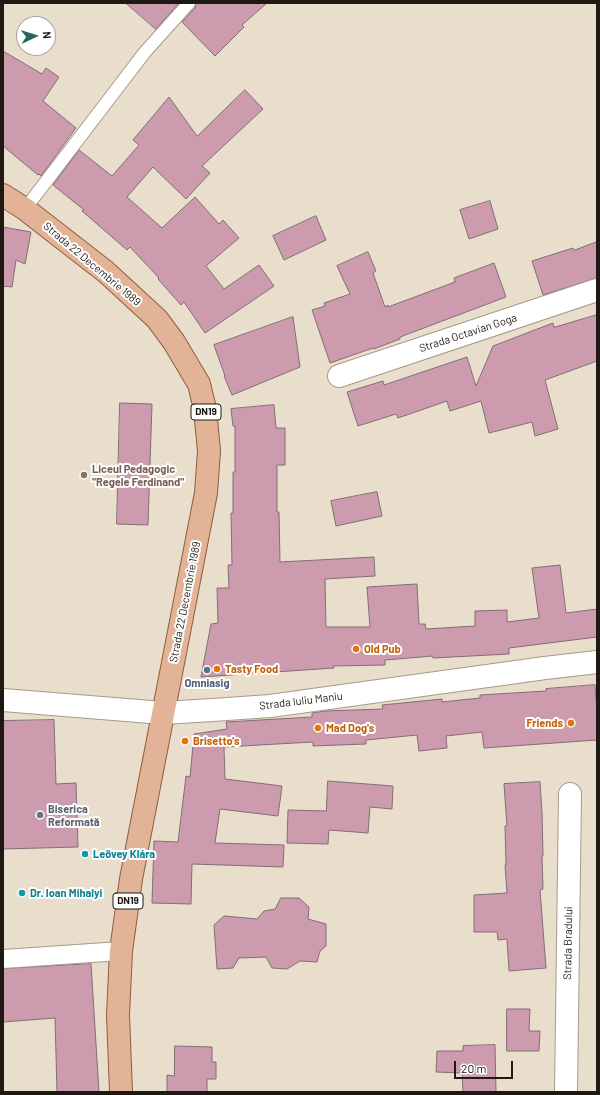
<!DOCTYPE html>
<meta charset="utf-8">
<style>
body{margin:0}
#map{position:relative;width:600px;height:1095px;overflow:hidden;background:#e9ddcb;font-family:Barlow,sans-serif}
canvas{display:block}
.frame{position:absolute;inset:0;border:4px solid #1e1a13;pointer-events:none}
.north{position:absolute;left:16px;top:16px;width:40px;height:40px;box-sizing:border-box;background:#fff;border:1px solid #a5a3a1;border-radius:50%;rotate:86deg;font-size:11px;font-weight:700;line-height:16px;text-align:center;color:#1e1a13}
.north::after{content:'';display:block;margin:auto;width:14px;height:18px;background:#246758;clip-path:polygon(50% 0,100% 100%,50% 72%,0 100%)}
.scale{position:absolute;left:454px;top:1061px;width:59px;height:18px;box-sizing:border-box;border:2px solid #1e1a13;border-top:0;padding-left:5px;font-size:12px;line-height:14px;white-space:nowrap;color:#1e1a13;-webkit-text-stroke:3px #fff;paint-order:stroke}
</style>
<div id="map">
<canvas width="600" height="1095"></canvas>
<div class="frame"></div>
<div class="north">N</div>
<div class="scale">20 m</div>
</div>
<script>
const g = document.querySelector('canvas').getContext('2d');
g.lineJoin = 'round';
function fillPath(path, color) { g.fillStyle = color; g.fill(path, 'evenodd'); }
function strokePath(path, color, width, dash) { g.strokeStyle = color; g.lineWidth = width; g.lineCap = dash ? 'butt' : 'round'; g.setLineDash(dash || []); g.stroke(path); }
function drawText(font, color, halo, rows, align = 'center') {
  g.font = font + ' Barlow,sans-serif'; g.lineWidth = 4; g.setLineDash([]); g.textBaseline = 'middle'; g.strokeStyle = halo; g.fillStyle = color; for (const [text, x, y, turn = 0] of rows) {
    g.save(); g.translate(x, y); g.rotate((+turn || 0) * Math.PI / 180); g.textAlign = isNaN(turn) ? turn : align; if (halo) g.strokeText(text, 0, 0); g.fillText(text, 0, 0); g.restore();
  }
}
const building = new Path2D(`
 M126 3H179L156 29Z
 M196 3H267L242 25 244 27 215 56 182 22 195 8Z
 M3 51 42 74 46 68 59 77 43 101 76 128 41 176 39 174 38 175 3 146Z
 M245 90 263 109 202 166 210 173 186 199 153 167 127 197 162 228 195 197 219 224 223 220 239 238 206 266 224 289 259 265 274 286 205 333 184 302 181 305 158 279 159 278 130 247 127 250 82 211 84 210 53 185 79 150 112 176 139 145 133 140 169 97 197 136Z
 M490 201 498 229 469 239 460 210Z
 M316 216 326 240 284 260 273 236Z
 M3 227 31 232 25 264 16 260 12 287 3 286Z
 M597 242V278L543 295 532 261 573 248 574 250Z
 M368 252 376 271 373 273 385 307 388 305V307L455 282 454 278 494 263 506 297 400 337V339L374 349 373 348 330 363 312 310 325 306 324 303 350 294 337 266Z
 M597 315V361L545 380 558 429 535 436 532 422 489 433 481 401 450 411 447 401 398 418 396 414 358 426 347 392 383 381 384 385 467 357 476 386 493 346 553 323 554 327Z
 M293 317 300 367 232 395 224 376H225L214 345Z
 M120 403 152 404 148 525 117 524Z
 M274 405 276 428H285V465H277V512H279L280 562 374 557 375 576 325 579 326 627H370L367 587 417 584 419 624H425L426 629 475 626V611L507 610V622L539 618 532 568 560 565 566 613 597 609V637L509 648V654L433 658V656L385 660V665L333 666 334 668 201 677 211 624 218 623 217 588H229L228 565H232L231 513H233V472H235V426H233L231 409Z
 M377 492 382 516 336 526 331 501Z
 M595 685 597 710V740L484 748 482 732 446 736 447 748 419 751 417 735 366 740V744L313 746V742L224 747 225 779 282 786 278 816 220 809 215 843 284 845 283 867 192 864 191 904 152 903 154 841 178 842 186 776 190 777 194 734 227 729 226 722 312 717V713L325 711 383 709 382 705 442 699V702L480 698V695L546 691V689Z
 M54 720 56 784 76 783 78 847 3 849V721Z
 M328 781 393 786 392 809 370 807 368 833 329 830 328 844 287 843 288 810 326 811Z
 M540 782 542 813 543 856H542L543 889 540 890 546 968 509 971 507 939 498 940 497 932H474V895L507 893 505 865H506L505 826H507L504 784Z
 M281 898H299L309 907 308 919 326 924V946L320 951 317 962 300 961 287 969 272 968 266 957 239 958 233 968 217 969 214 925 224 916 257 919 264 911 275 909Z
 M91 964 99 1092H57L55 1018 3 1022V969Z
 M507 1009H530L529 1031H540L539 1051H507Z
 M495 1045 496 1092H463L462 1073 436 1072 437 1051H463V1046Z
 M175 1046 212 1047V1062H216V1079H207V1092H167V1075L174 1076Z`);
fillPath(building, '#cd9bae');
strokePath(building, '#826d75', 1);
const service = new Path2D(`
 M25 209 145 52 189 3`);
const pedestrian = new Path2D(`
 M3 959 121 951`);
const minor = new Path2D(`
 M339 376 597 290
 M566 1092 570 794`);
const secondary = new Path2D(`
 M3 700 163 713 213 710 270 706 545 668 597 662`);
const primary = new Path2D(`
 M3 195 25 209 106 272 157 319 174 342 199 384 205 409 209 451 206 493 131 879 121 951 118 1015 121 1092`);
strokePath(service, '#a69b8a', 14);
strokePath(pedestrian, '#a69b8a', 20);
strokePath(minor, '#a69b8a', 24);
strokePath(secondary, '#a69b8a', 24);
strokePath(primary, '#915d3c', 24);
strokePath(service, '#fff', 12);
strokePath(pedestrian, '#fff', 18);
strokePath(minor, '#fff', 22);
strokePath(secondary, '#fff', 22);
strokePath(primary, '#e2b397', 22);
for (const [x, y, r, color] of [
 [84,475,4,"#8d6e63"],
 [356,649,4,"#e8710a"],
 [217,669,4,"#e8710a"],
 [207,670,4,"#5c6f8a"],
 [571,723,4,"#e8710a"],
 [318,728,4,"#e8710a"],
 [185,741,4,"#e8710a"],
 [40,815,4,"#6b7280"],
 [85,854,4,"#0f9aa8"],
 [22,893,4,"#0f9aa8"]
]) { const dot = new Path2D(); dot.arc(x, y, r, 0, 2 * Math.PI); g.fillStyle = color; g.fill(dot); strokePath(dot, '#fff', 1.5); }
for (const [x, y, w] of [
 [206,412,30],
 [128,901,30]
]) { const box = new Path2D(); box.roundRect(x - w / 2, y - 8, w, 16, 3); g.fillStyle = '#fff'; g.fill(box); strokePath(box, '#1e1a13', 1); }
drawText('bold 10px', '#1e1a13', null, [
 ["DN19",206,412],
 ["DN19",128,901]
]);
drawText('11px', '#1e1a13', '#fff', [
 ["Strada 22 Decembrie 1989",92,264,40],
 ["Strada Octavian Goga",468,333,-18],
 ["Strada 22 Decembrie 1989",185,602,-79],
 ["Strada Iuliu Maniu",301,701,-7],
 ["Strada Bradului",568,943,-89]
]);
drawText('bold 11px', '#785e54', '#fff', [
 ["Liceul Pedagogic",92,469],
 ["\"Regele Ferdinand\"",92,482]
], 'left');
drawText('bold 11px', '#c56008', '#fff', [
 ["Old Pub",364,649],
 ["Tasty Food",225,669],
 ["Friends",563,723,"right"],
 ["Mad Dog's",326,728],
 ["Brisetto's",193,741]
], 'left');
drawText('bold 11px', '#4e5e75', '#fff', [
 ["Omniasig",207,683]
]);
drawText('bold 11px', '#5b616d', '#fff', [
 ["Biserica",48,809],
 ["Reformată",48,822]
], 'left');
drawText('bold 11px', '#0d838f', '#fff', [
 ["Leövey Klára",93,854],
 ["Dr. Ioan Mihalyi",30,893]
], 'left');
</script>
